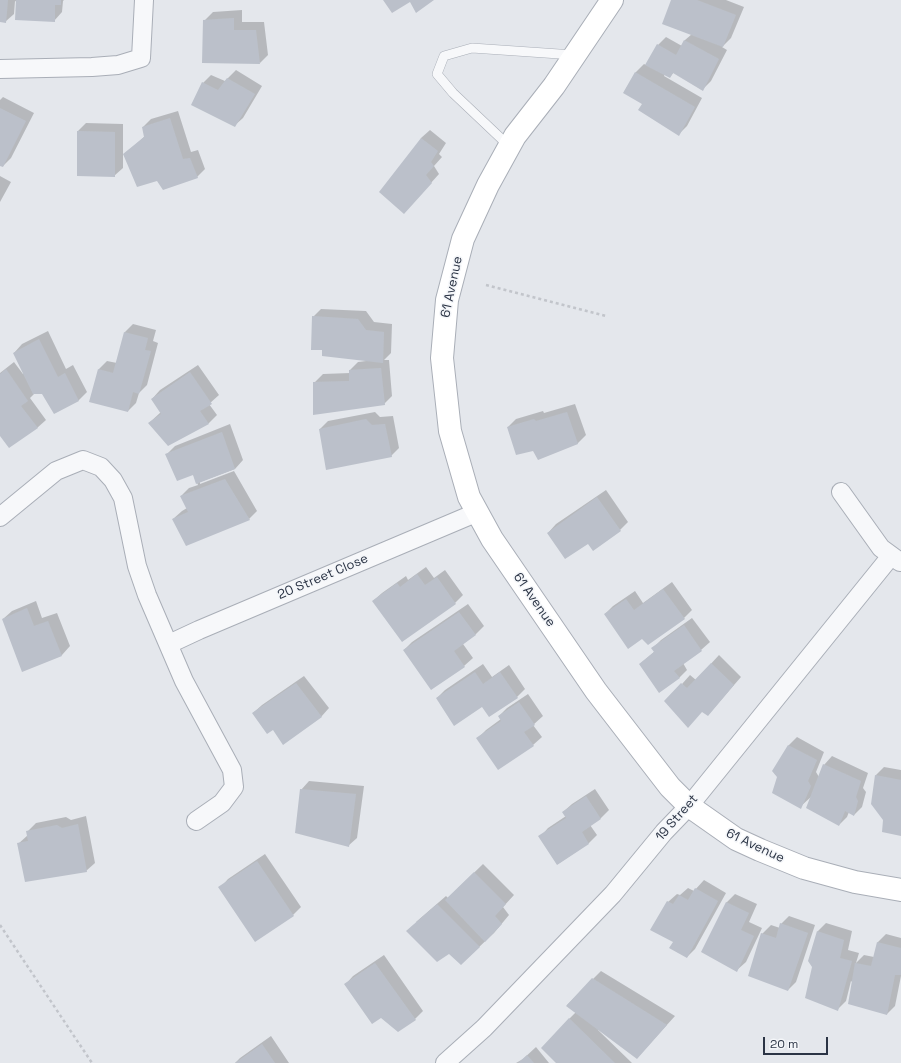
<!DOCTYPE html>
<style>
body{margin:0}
#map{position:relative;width:901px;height:1063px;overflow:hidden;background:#e4e7ec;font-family:"Space Grotesk",sans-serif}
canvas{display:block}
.scale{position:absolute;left:763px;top:1037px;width:65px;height:18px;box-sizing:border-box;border:2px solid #2b3445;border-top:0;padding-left:5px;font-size:12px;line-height:14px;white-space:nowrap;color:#2b3445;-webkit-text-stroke:3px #f4f6f9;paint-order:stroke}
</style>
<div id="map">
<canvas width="901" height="1063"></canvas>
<div class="scale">20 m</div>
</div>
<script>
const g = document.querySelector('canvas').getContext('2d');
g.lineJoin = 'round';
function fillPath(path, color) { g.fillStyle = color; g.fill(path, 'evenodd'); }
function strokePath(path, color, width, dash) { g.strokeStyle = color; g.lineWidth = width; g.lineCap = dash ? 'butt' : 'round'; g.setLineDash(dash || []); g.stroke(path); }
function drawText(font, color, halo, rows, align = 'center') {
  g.font = font + ' "Space Grotesk",sans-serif'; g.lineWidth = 3; g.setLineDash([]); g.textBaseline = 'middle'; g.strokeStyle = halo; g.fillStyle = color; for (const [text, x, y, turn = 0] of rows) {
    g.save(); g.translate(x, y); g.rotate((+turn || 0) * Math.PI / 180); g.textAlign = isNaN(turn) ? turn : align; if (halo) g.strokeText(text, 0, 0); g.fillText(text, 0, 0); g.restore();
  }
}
fillPath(new Path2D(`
 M0 0H64L63 1 62 12 54 21 15 1 14 14 5 22 0 21Z
 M672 0H726L744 7 731 38 722 47 727 50 711 81 702 90 674 72 670 77 665 74 664 76 702 98 687 126 679 134 643 104 624 92 636 72 644 64 646 65 658 45 666 37 682 46 685 40 692 34Z
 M242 10V22H264L268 55 260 63 204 21 213 12Z
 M236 70 262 86 243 118 234 126 203 83 211 75 225 81Z
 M3 97 34 113 11 158 3 166 0 165V100Z
 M178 111 191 152 198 150 205 169 197 177 158 179 124 155 145 136 143 127 151 119Z
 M86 123 123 124V168L114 176 78 131Z
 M430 130 446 143 439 154 442 157 434 166 439 174 404 213 421 138Z
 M0 176 11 182 0 202Z
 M321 309 366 311 374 322 392 324 391 353 384 360H389L392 396 384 404 314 383 323 374 350 373V370L358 362 366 361V360L323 349 313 317Z
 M133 324 156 330 153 341 158 343 147 385 139 393 136 403 128 411 91 401 99 369 107 361 117 363 125 332Z
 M48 331 66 369 73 365 87 392 79 400 55 413 42 393H35L30 398 46 420 37 428 0 434V373L14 362 23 374 24 373 14 353 22 344Z
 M198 365 219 395 209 404 217 415 209 423 168 444 149 423 161 412 152 399 160 390Z
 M575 404 586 435 577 444 534 450 508 427 516 419 543 411 544 413Z
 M375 412 380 417 393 416 399 448 391 456 320 429 328 421Z
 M230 424 243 460 235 469 200 482V484L234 471 257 511 249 519H173L182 511 187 508 181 496 189 488 198 485 193 474 167 454 175 446Z
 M606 490 628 522 620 530 588 542 548 533 556 524Z
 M426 567 434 578 445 570 463 595 455 603 373 601 382 593 406 576 408 580Z
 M672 582 692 610 684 618 643 637 605 614 613 606 635 591 643 603Z
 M36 601 42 618 57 613 70 646 62 655 23 670 3 619 12 611Z
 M468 604 484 626 476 634 463 644 473 658 464 666 404 650 412 642Z
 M692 618 710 642 701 650 683 663 687 670 679 678 640 664 655 651 653 648 661 640Z
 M719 655 741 677 708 715 702 711 682 684 690 675 696 680Z
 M483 664 492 677 509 665 525 689 517 697 483 705 437 698 445 690Z
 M304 676 329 708 321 717 273 728 253 713 262 705Z
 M528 694 543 716 533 725 542 737 533 745 478 738 486 730 501 719 499 716 507 708Z
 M797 737 824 752 816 772 819 777 824 765 832 756 868 773 863 788 866 792 862 807 854 815 849 812 847 817 839 825 812 796 800 807 773 771 789 745Z
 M884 767 901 770V835L884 819 876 775Z
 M309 781 364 786 357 838 348 846 301 790Z
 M595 789 609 810 601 818 590 825 597 835 589 843 558 864 540 837 548 828 566 816 563 812 572 804Z
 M86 816 95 863 86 871 18 844 28 835 27 832 36 823 66 817 71 820Z
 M265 854 301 907 293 915 220 888 228 879Z
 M483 864 514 895 503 907 509 915 494 933 461 964 416 922 446 896 448 898Z
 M704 880 726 893 695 949 687 957 674 942 668 902 677 894 680 895 688 888 694 891Z
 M735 894 757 904 749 922 762 928 746 962 737 970 726 903Z
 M789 916 815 925 796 982 788 990 762 934 771 925 780 928 781 924Z
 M826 923 852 931 848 950 859 953 856 963 864 955 874 957 878 942 886 934 901 938V976L895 1006 887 1014 851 981 846 1001 838 1009 813 966 818 931Z
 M384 955 423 1011 415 1019 345 985 353 976Z
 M601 971 675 1016 637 1058 599 1029 598 1030 632 1063H558L569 1019 576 1012 567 1005Z
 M271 1036 289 1063H235L240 1058Z
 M536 1047 549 1063H516L523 1059Z`), '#0003');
fillPath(new Path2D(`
 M0 0H8L6 23 0 22Z
 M16 0H61V5H55V22L15 20Z
 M383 0H434L416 13 410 2 392 13Z
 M671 0H697L736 15 723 47 662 24Z
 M234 18V30H256L260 64 202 63 203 20Z
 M684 40 719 59 703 91 673 73 670 78 645 65 657 44 676 55Z
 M635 72 695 107 679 136 638 110 642 104 623 93Z
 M227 78 255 94 235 127 191 105 202 82 218 90Z
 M0 108 26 121 3 167 0 166Z
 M170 118 183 159 190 158 198 178 163 190 157 181 137 187 123 154 144 137 142 127Z
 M77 131 115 132V177L77 176Z
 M421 138 438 151 431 162 434 166 426 175 432 183 404 214 379 192Z
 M312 316 358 319 366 330 384 332 383 363 322 356V350H311Z
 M124 332 148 338 145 350 151 351 139 394 133 392 128 412 89 402 98 369 113 373Z
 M39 339 58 377 65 373 79 401 54 414 42 394H33L13 353Z
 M381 368 385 405 313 415V382L349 381V370Z
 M6 369 28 401 21 406 38 428 9 448 0 436V374Z
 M190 372 212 404 200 411 209 424 168 446 148 423 161 414 151 399Z
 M567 412 578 444 538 460 533 451 516 455 507 427 534 419 536 421Z
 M366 419 372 425 385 424 392 457 326 470 319 429Z
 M222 432 235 469 196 484 193 475 177 481 165 454Z
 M225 479 250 520 186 546 172 519 188 512 180 496Z
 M597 497 621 531 593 551 588 544 565 559 547 533Z
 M417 574 425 585 437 577 456 604 402 642 372 601 397 583 400 587Z
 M663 589 685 619 648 645 642 639 628 649 604 614 626 599 634 610Z
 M27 608 34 626 48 621 62 656 22 672 2 619Z
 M459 612 476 635 454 651 465 667 431 690 403 650Z
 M684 625 702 651 674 671 680 678 659 693 639 664 654 652 651 648Z
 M711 663 734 685 708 716 702 712 688 728 664 701 681 683 687 688Z
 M475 672 483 684 500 672 518 698 489 717 482 707 454 726 436 698Z
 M296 683 322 717 283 745 273 730 267 734 252 713Z
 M519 702 535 725 524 732 534 746 498 770 476 738 501 721 498 716Z
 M788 745 817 760 808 781 811 786 801 809 772 793 777 777 772 771Z
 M823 764 861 781 856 797 858 801 854 816 845 811 839 826 806 808Z
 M875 775 901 780V836L882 832 883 820 871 804Z
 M300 789 356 794 349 847 295 833Z
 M586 796 601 819 582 832 589 844 557 865 538 836 566 818 562 812Z
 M78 824 87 872 25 882 17 843 28 841 26 831 57 825 62 828Z
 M257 861 294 916 255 942 218 887Z
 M474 872 506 904 495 916 502 924 485 942 445 900Z
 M695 888 718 901 687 958 669 948 673 942 650 930 667 901 673 904 679 895 688 900Z
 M726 902 749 913 741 930 754 936 737 972 701 952Z
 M437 904 480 947 461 965 449 954 437 962 406 931Z
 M780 923 808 933 788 991 748 976 761 933 776 938Z
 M817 931 844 940 840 958 852 961 838 1011 805 998 812 967 808 961Z
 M877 942 901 948V975H895L887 1015 848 1004 855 963 871 966Z
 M375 963 416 1020 398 1032 381 1018 372 1024 344 984Z
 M592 978 667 1025 637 1059 566 1006Z
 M569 1018 615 1063H556L541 1048Z
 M262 1044 275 1063H235Z
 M527 1055 534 1063H518Z`), '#bbc0ca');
const lane = new Path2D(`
 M509 146 453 93 437 74 444 56 472 48 574 55`);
const street = new Path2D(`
 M0 69 92 67 118 65 141 58 144 0
 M841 492 881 548 900 562
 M0 517 56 471 83 460 101 467 113 480 123 498 137 566 147 595 184 681 232 770 234 787 222 803 196 821
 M169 644 199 630 478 512
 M445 1063 484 1028 613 894 664 832 689 806 891 556`);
const secondary = new Path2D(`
 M612 0 554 86 515 136 488 185 463 239 447 300 442 358 450 431 469 497 492 539 596 691 670 787 689 806 736 839 760 850 804 868 855 882 901 890`);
strokePath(lane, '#a9aeb7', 10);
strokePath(street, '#a9aeb7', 20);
strokePath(secondary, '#a9aeb7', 24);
strokePath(new Path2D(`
 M486 285 606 316
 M0 925 92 1063`), '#c2c5cb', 2.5, [3, 3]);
strokePath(lane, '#f7f8fa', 9);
strokePath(street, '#f7f8fa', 18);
strokePath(secondary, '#fff', 22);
drawText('13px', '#2b3445', '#f4f6f9', [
 ["61 Avenue",452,287,-78],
 ["20 Street Close",323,577,-23],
 ["61 Avenue",534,600,55],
 ["19 Street",677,818,-49],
 ["61 Avenue",755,846,25]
]);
</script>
